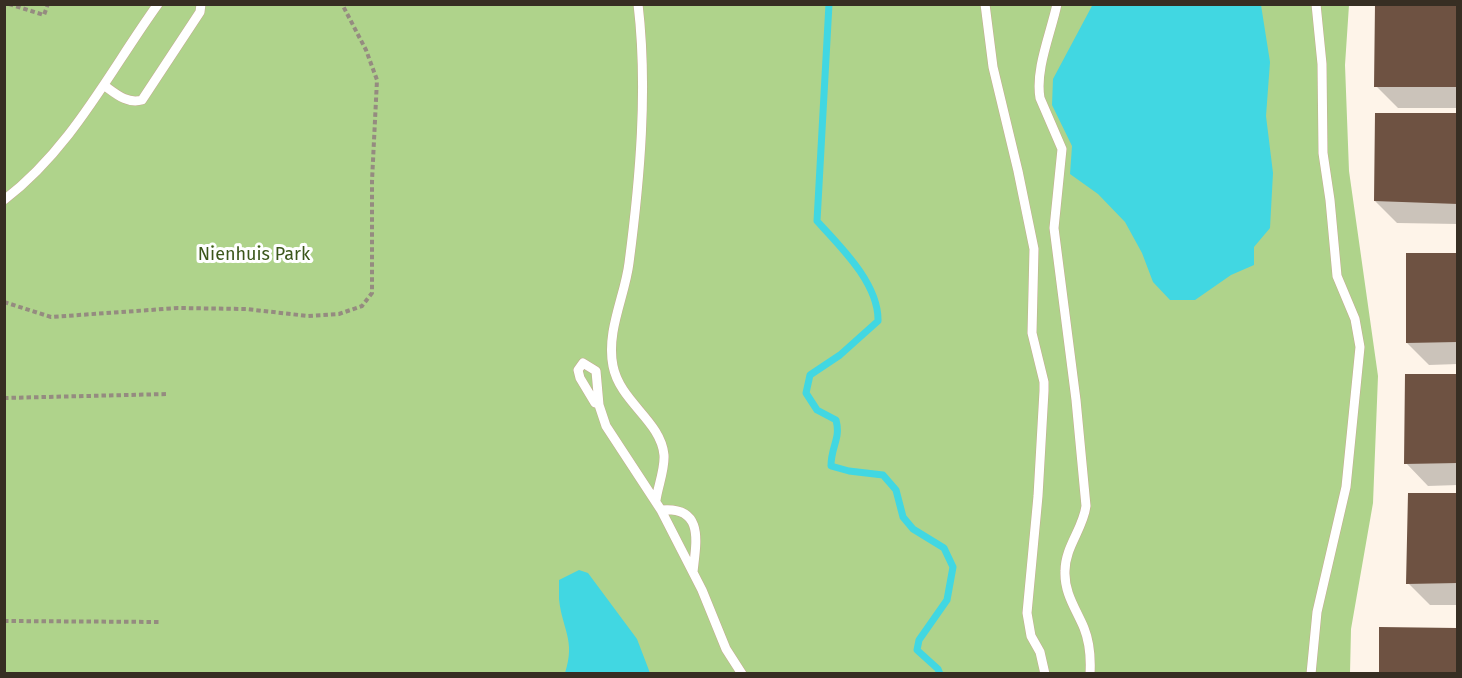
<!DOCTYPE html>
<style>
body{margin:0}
#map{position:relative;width:1462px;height:678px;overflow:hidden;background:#fef4e9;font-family:"Fira Sans",sans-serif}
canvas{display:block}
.frame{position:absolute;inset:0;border:6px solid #372e23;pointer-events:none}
</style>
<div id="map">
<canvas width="1462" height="678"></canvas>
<div class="frame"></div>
</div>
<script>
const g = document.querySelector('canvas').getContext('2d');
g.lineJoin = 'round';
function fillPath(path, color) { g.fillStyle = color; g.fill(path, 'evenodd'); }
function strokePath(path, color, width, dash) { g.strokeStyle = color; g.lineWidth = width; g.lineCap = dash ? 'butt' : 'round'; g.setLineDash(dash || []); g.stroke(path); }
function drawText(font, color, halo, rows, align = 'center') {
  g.font = font + ' "Fira Sans",sans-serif'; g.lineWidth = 6; g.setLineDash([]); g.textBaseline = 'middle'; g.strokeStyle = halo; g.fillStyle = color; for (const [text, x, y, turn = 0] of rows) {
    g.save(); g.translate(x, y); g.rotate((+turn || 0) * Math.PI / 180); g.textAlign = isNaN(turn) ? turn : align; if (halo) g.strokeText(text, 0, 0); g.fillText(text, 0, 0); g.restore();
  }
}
fillPath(new Path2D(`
 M4 5H1349L1345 65 1349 171 1378 376 1373 503 1351 629 1350 673H5Z`), '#afd38b');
fillPath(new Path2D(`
 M1093 4 1261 5 1270 62 1266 116 1273 173 1270 228 1254 247V265L1231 275 1195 300H1170L1153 282 1142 253 1125 222 1098 194 1070 174 1072 146 1052 105 1053 79Z
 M579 570 588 573 637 639 650 673H565C576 640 562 629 559 599 559 593 559 586 559 580Z`), '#41d7e2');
fillPath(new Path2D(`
 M1458 4V108H1398L1376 86Z
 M1458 114V224L1397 223 1375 201Z
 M1458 255V364L1429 365 1407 343Z
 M1458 375V485L1428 486 1406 463Z
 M1458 495V605H1430L1408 583Z
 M1457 629 1458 674H1380Z`), '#0003');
strokePath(new Path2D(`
 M829 4 817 221C841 247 879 284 878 321L840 355 810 375 806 393 817 410 836 420C841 439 831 446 831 466L849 471 883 475 896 490 903 517 913 529 944 548 953 567 947 600 919 640 917 650 938 669 940 674`), '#41d7e2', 7);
fillPath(new Path2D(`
 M1375 4H1458V87H1374Z
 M1375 113H1458V204L1374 201Z
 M1406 253H1458V342L1406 343Z
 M1405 374H1458V463L1404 464Z
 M1408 493H1458V583L1406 584Z
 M1379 627 1457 628V674H1379Z`), '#6e5242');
const lane = new Path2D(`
 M638 4C648 88 640 179 629 263 625 296 606 331 613 366 620 402 661 421 664 455 665 469 658 486 656 500
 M985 4 993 67 1018 171 1034 249 1032 333 1044 382V391L1038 496 1027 613 1031 636 1040 652 1045 674
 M1057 4C1051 33 1035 69 1040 98L1062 149 1054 228 1076 400 1086 506C1083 529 1065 547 1065 571 1064 593 1076 609 1084 628 1090 643 1091 657 1090 674
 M105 86C116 94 127 104 142 100L200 12 201 4
 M4 200C72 148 109 72 158 4
 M595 403 580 378 578 370 583 363 596 371 599 405 606 426 661 510 702 590 726 649 742 674
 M661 510C705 506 696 543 693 572
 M1311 674 1317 612 1346 487 1360 347 1355 319 1337 276 1330 200 1323 153 1322 64 1316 4`);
strokePath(lane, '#c3ab91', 10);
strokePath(new Path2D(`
 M9 4 44 15 48 4
 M4 302 51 317 178 308 246 309 308 316 339 314 362 306 372 293V181L377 80 366 50 342 4
 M4 398 168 394
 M4 621 161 622`), '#958b80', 4, [4.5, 3]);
strokePath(lane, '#fff', 9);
drawText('18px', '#3b561a', '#fff', [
 ["Nienhuis Park",254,255]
]);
</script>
